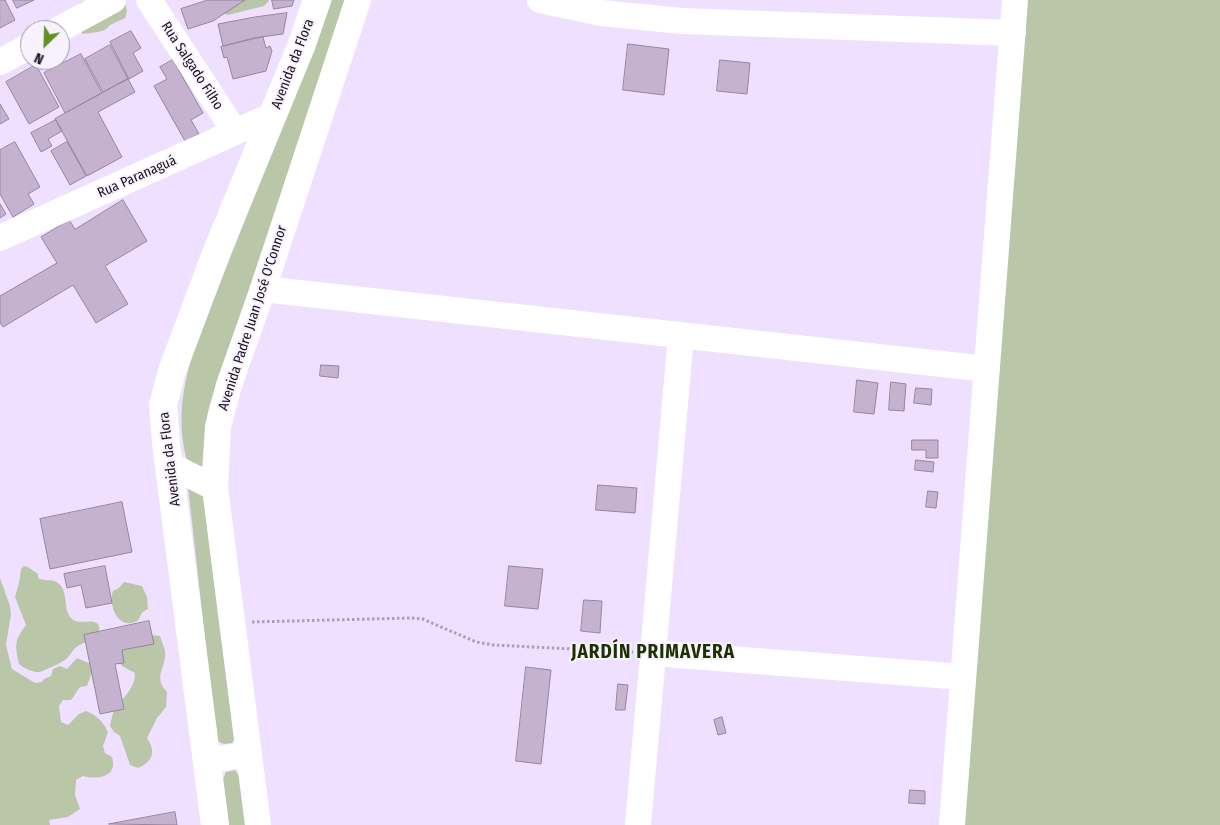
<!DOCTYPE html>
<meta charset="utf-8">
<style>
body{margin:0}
#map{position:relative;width:1220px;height:825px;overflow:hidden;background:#f0e0ff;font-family:"Fira Sans Condensed",sans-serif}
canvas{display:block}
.north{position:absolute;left:20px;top:20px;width:50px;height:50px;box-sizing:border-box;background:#f8f2fe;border:1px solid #9e99a4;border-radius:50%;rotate:204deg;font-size:14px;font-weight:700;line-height:20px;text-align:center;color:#18131d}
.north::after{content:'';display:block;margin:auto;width:18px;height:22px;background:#619025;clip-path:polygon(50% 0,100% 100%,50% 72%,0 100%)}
</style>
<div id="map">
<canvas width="1220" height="825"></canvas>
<div class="north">N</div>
</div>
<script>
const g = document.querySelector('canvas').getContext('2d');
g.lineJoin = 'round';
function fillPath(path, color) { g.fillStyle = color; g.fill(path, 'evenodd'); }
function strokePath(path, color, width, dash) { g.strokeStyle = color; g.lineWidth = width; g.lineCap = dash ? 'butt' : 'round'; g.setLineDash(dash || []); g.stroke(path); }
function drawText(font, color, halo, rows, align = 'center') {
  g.font = font + ' "Fira Sans Condensed",sans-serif'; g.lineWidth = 4; g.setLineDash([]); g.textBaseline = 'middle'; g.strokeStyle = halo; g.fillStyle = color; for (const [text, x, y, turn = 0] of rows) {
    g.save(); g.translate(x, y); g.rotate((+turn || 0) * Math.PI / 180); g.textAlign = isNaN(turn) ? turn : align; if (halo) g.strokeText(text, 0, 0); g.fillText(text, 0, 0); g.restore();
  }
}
fillPath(new Path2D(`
 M88 0 125 3 127 11 125 18 110 25 105 30 98 32 83 34 77 28 76 7 81 2Z
 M236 0H269V1L264 6 228 15 221 12Z
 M332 0H347L209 407 205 428 202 467 188 465C176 421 182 391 194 349Z
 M1024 0H1220V825H959Z
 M188 486 205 498 235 738 232 743C225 744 220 745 216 738Z
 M24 566 28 567 38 574V578C45 582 53 578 59 584 69 592 62 609 72 619 79 626 97 616 99 627 102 637 84 642 78 646 72 650 70 656 65 660 63 662 43 671 40 672 33 673 24 668 19 664 15 645 14 641 26 625L15 597 19 583 21 569Z
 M0 578 10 606 11 614 6 645 12 669 35 683 42 682 44 679 51 676 53 669 60 666 67 669 77 658 91 664 92 672 87 686 80 687 71 700H63L59 706 61 722 68 725 79 714 86 711C97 715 103 722 108 732L103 746 105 753 112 757C118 777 98 780 83 776L76 780 75 795 80 809 68 817 49 820 50 825H0Z
 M124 582 142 586 147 597 148 609C146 610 143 611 142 613 139 617 140 620 135 622 117 629 108 604 113 591L119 588Z
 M152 635 160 636C161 640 164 646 165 651 167 668 152 676 167 692L166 707 157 718 147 738C156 751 153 762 138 768L130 765 120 736 114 732 110 726C111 721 112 715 114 711 122 697 135 690 135 673L122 666 117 659C122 644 138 641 152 635Z
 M235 770 239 776 246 825H229L223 779 226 772Z`), '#b9c6a8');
const building = new Path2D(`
 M0 0H5L15 20 0 28Z
 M13 0H34L17 8Z
 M208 0H245L213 21 188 29 181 9Z
 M272 0H294L292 6 274 9Z
 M287 13 283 34 254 38 223 46 218 24 255 17Z
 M131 31 141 48 133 53 143 71 129 79 110 42Z
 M263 37 266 48 270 46 272 51 266 71 233 79 227 57 224 58 221 47Z
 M628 44 669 49 664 95 623 90Z
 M110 45 128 79 103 92 85 59Z
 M81 54 102 93 65 113 44 73Z
 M173 60 203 113 191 120 199 134 185 141 154 86 167 79 160 67Z
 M720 60 750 63 747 94 717 91Z
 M36 65 59 107 29 124 6 82Z
 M128 79 135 92 98 112 122 157 87 176 55 119Z
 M0 104 9 119 0 124Z
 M56 120 62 131 48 139 52 146 41 152 31 133Z
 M15 142 40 187 28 194 34 204 13 217 0 194V150Z
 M67 142 86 176 70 185 51 151Z
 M123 200 147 241 105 266 128 304 96 323 73 285 3 327 0 323V296L57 263 41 237 69 220 75 229Z
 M0 204 6 214 0 218Z
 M321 365 339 366 338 378 320 376Z
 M857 380 878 383 874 414 854 412Z
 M891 382 906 384 904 411 889 410Z
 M916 388 932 389 931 405 914 403Z
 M912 440H938V458H926V450H912Z
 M916 460 934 462 933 472 915 470Z
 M598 485 637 488 635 513 596 510Z
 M928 491 938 492 936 508 926 507Z
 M122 502 132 552 50 569 40 519Z
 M105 566 112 603 86 608 81 585 67 588 64 574Z
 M509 566 543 569 538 609 505 606Z
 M584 600 602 601 600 633 581 631Z
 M149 621 154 644 122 650 124 663 115 664 124 709 100 714 84 635Z
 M526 667 551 670 541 764 516 761Z
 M618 684 628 685 625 710H616Z
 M722 717 726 733 718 735 714 720Z
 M910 790 925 791V804L909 803Z
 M175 812 177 825 109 824Z`);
fillPath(building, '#c4b2cf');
strokePath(building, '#9685a0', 1);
strokePath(new Path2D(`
 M252 622 411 618 423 619 476 642 494 645 633 652`), '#ab9eb6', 3, [2.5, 2.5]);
strokePath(new Path2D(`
 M149 0 235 132
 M540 0 601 13 682 21 1013 33
 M58 30 113 0
 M0 62 30 46
 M0 238 273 115
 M263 289 987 369
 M170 465 215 488
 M653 653 963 677
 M207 761 249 754
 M258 825 215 488 218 427 229 385 263 289 358 0
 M638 825 681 335
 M952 825 1015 0`), '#fff', 26);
strokePath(new Path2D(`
 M215 825 166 443 163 405 172 371 217 251 302 44 317 0`), '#fff', 28);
drawText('14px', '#18131d', '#f8f2fe', [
 ["Avenida da Flora",293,64,-69],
 ["Rua Salgado Filho",192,66,57],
 ["Rua Paranaguá",137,177,-24],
 ["Avenida Padre Juan José O'Connor",253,318,-72],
 ["Avenida da Flora",170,459,-97]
]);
g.letterSpacing = '1px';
drawText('bold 19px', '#1c3100', '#f8f2fe', [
 ["JARDÍN PRIMAVERA",653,653]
]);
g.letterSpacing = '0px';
</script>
